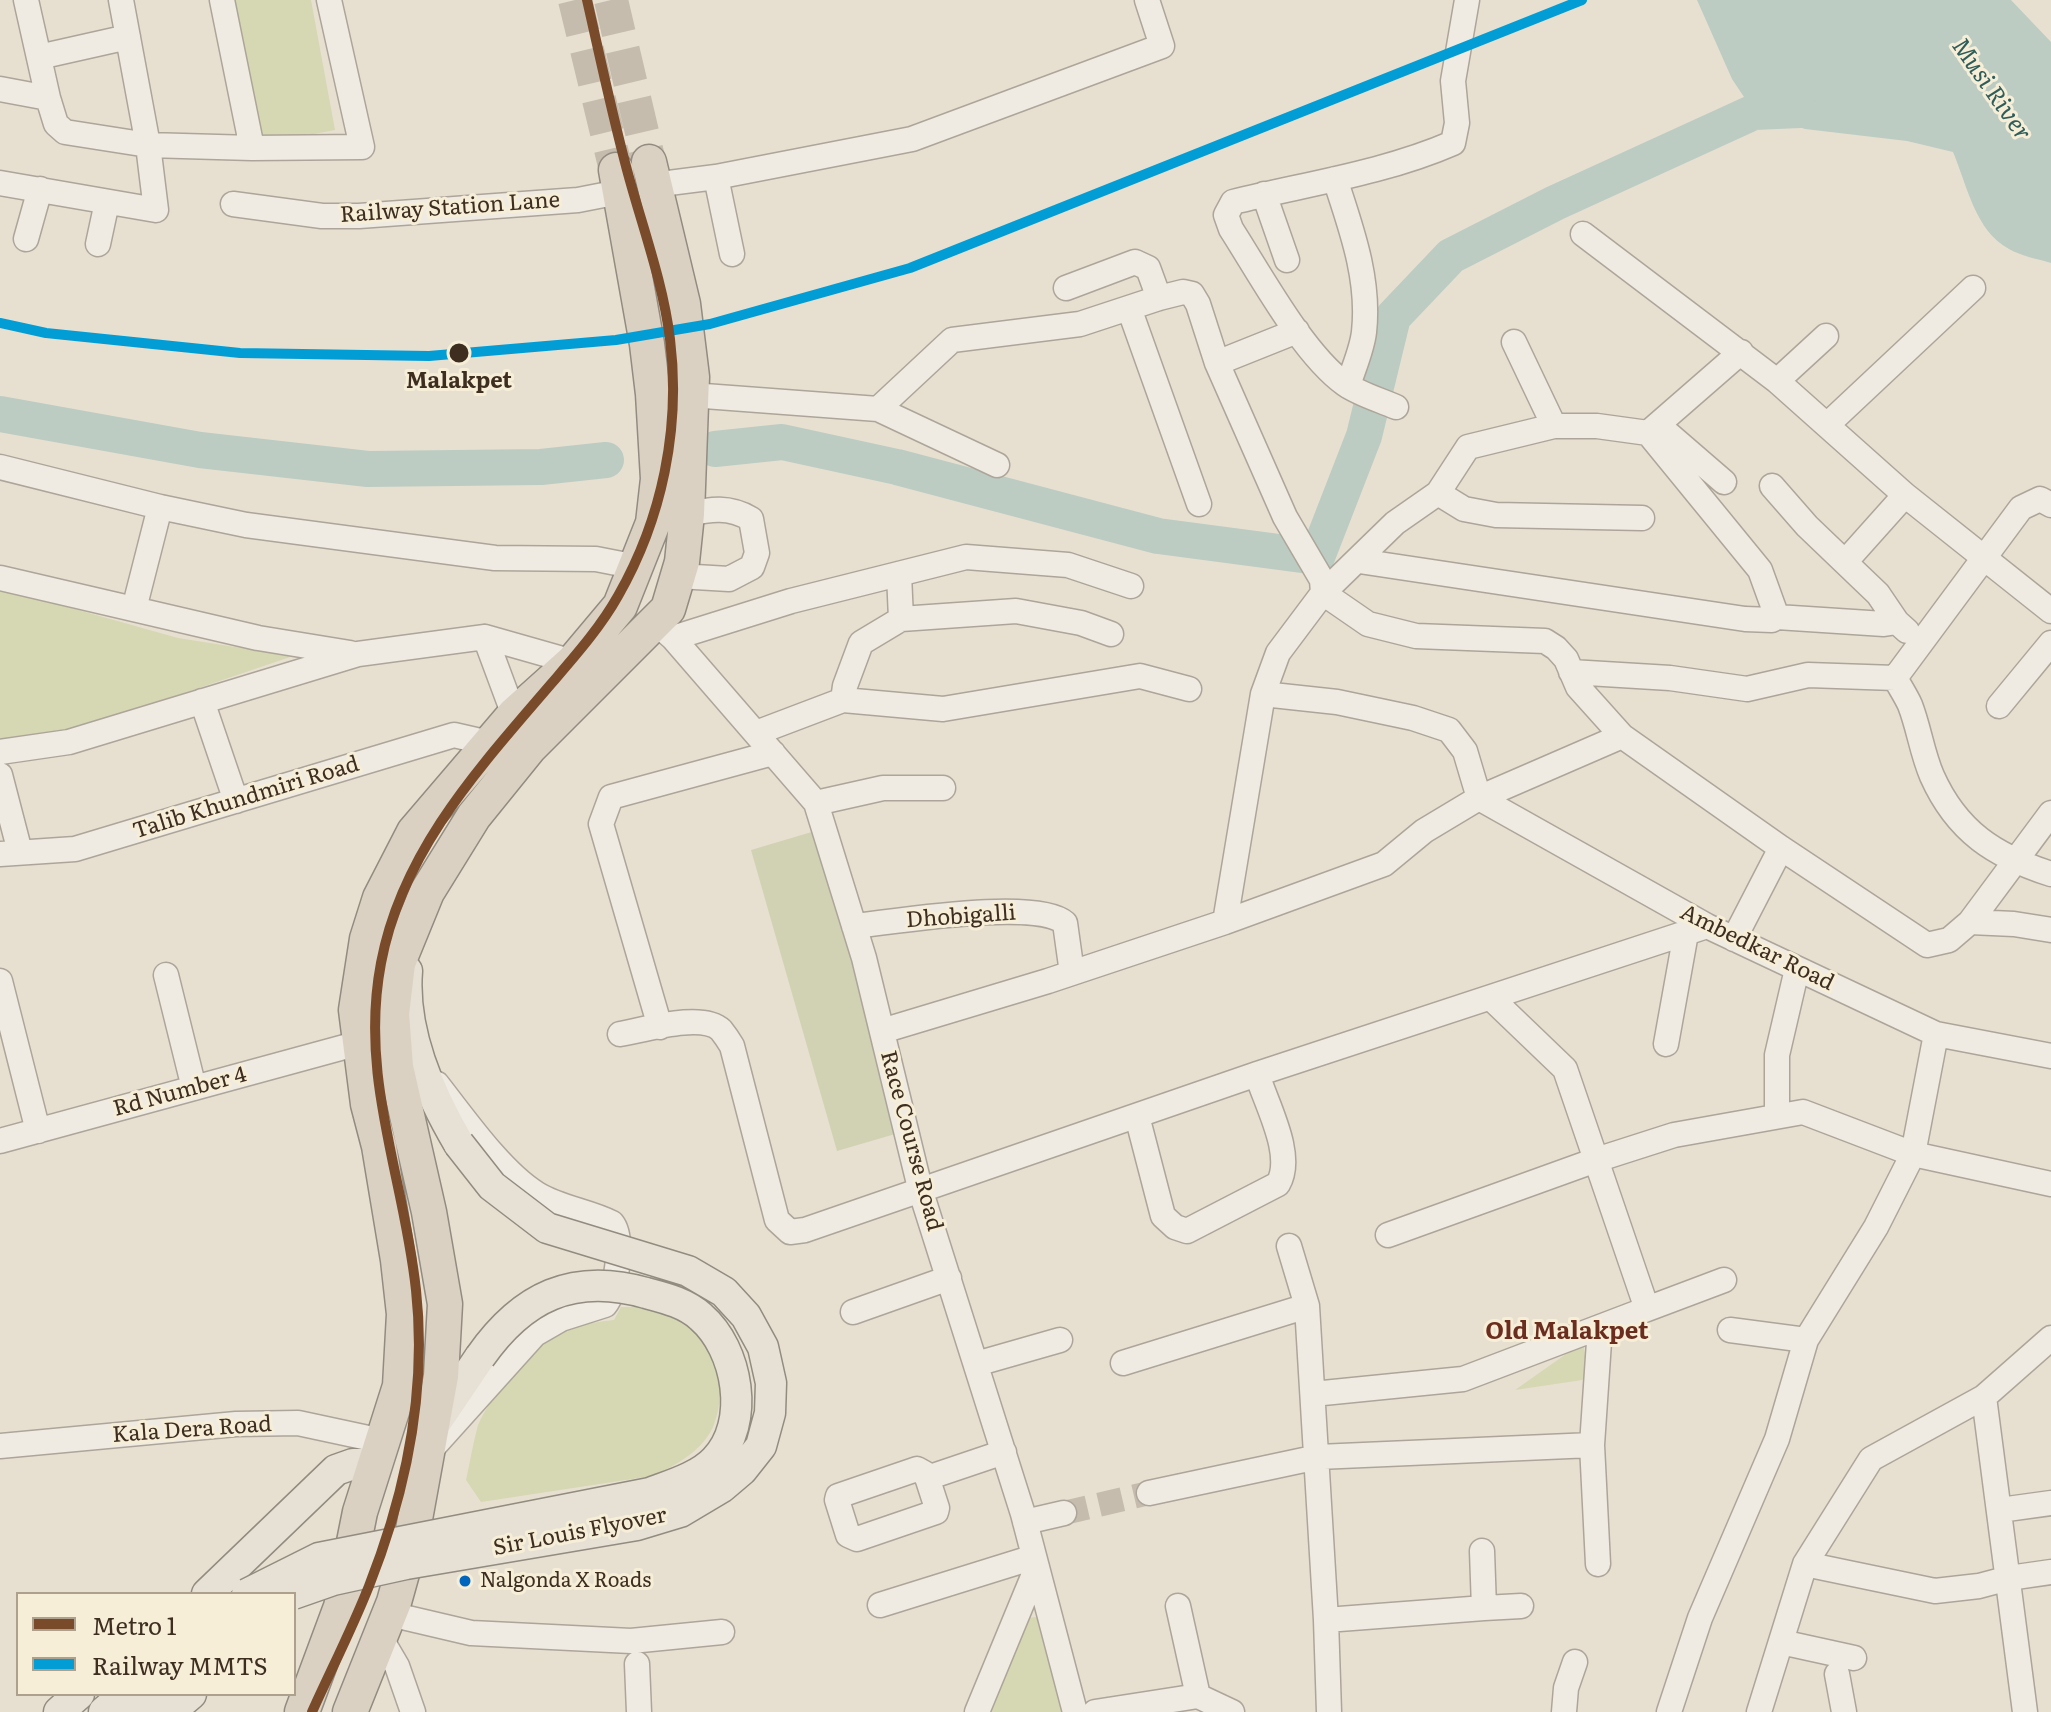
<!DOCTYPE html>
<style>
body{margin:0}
#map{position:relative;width:2051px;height:1712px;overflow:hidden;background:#e7e0d1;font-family:Literata,serif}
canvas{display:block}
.legend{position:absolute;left:16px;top:1592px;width:280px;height:104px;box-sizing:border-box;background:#f7eed8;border:2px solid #ada18e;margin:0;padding:10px 14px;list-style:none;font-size:24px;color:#3d2e20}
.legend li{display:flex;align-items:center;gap:16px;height:40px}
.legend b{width:40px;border:2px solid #ada18e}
</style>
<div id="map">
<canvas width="2051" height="1712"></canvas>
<ul class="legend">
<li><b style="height:10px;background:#7a4b2a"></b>Metro 1</li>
<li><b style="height:10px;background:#039dd6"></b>Railway MMTS</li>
</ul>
</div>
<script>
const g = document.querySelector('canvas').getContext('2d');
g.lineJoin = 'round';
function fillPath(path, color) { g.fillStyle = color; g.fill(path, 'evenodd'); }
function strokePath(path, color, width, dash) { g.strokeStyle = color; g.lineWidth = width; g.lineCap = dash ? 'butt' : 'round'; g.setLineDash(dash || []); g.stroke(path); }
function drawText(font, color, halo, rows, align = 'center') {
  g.font = font + ' Literata,serif'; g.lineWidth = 6; g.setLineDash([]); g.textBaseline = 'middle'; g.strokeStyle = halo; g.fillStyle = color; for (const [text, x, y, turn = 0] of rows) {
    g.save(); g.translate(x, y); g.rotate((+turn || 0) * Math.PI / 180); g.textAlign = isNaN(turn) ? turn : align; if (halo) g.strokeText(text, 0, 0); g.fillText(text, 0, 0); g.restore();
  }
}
fillPath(new Path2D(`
 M233 0H311L335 130 256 145Z
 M0 588 178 638 293 656 64 734 0 741Z
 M621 1307C631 1307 643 1306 652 1308 706 1318 734 1377 713 1427 702 1451 675 1466 652 1476L481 1502 466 1480C470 1462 473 1443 478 1425 482 1415 488 1406 494 1397 524 1345 554 1326 614 1320Z
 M1583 1342 1589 1379 1515 1390Z
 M1036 1617 1043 1622 1062 1712H981L1027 1618Z`), '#d6d7b3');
fillPath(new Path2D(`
 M815 831 902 1132 837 1151 751 850Z`), '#d1d1b3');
fillPath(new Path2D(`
 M1697 0H2011L2051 42V263C2038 259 2021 256 2009 249 1975 231 1967 185 1953 152L1907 141 1805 129 1754 112 1732 79Z`), '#bcccc2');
strokePath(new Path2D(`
 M0 414 200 450 368 469 541 467 606 460
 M715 449 782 442 897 467 1158 536 1317 557 1364 436 1393 317 1451 256 1555 203 1754 112 1800 110`), '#bcccc2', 36);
strokePath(new Path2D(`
 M1064 1513 1149 1493`), '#c5bcae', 24, [24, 12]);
strokePath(new Path2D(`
 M575 0 616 170
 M611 0 649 162`), '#c5bcae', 34, [34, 17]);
const minor = new Path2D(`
 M222 0 252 148 362 147 329 0
 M39 57 128 37
 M0 89 48 98 26 0
 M48 98 56 124 65 132 148 145 252 148
 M716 177 732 254
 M1335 179C1351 228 1370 279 1364 332 1362 350 1353 369 1348 386
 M0 183 156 210 148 145 121 0
 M653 185 716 177 912 139 1162 46 1147 0
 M1264 194 1287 260
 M233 204 322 216H359L578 200 619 192
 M1583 234 1777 381 1905 495 2051 611
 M26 239 40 189
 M98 244 107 202
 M1066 288 1135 262 1148 268 1159 298
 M1129 308 1199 504
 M1514 342 1554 426
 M1217 363 1297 331
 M1777 381 1826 336
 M691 395 878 409 952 340 1080 324 1159 298 1183 292 1192 294 1198 304 1217 363 1285 517 1322 580 1323 593 1368 624 1416 636 1545 641 1556 648 1566 659 1578 687 1622 736 1781 848 1927 945 1949 940 1970 922 2014 924 2051 930
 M1396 407C1380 400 1359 394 1345 384 1303 354 1260 274 1231 229L1226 215 1233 202C1306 184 1384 173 1453 143L1457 123 1453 81 1467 0
 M878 409 997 465
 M1658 425 1724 482
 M1827 425 1973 288
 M0 467 160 507 246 525 495 558 596 559 637 567
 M1772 486 1807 526 1878 594 1897 622
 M1438 493 1464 509 1496 515 1642 518
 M1359 561 1745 619 1772 620 1777 617 1760 570 1648 433
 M1846 561 1905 495
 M899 574 901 619 1016 611 1081 623 1111 634
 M678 576 729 579 752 567 757 553 751 519C729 506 711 509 687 514
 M0 578 258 638 350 653
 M134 609 160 507
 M1777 617 1884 624 1897 622 1907 631
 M655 622 673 638 816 803 864 958 921 1192 1023 1514 1075 1712
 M485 637 514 715
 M673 638 791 601 966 557 1068 565 1131 586
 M1571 672 1670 678 1747 689 1808 675 1895 678C1900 687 1906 696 1910 705 1919 728 1922 753 1932 776 1957 832 1995 856 2051 874
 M1895 678 2021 508 2040 499 2051 505
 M1263 694 1337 702 1413 718 1449 730 1465 751 1479 798 1707 926 1936 1034 2051 1056
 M843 700 943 709 1140 676 1189 689
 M202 701 236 801
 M1999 706 2051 643
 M756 733 843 700 845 686 861 643 901 619
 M0 752 69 742 358 654 485 637 573 662
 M0 775 20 852
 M816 803 883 788H943
 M0 854 75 849 454 735 489 743
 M1225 922 1263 694 1278 653 1323 593 1395 523 1438 493 1468 447 1554 426H1597L1648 433 1741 352
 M1970 922 2051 813
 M854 926C894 922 1037 898 1065 923L1072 973
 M1734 939 1781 848
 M166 975 194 1088
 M0 981 38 1131
 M660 1027 601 824 611 797 773 753
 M882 1031 1048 981 1225 922 1384 864 1424 831 1479 798 1622 736
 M620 1034C644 1030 702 1012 721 1030 725 1035 729 1041 732 1046L777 1220 790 1232 805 1230 1257 1074 1707 926
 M1666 1044 1686 933
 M1137 1116 1163 1216 1175 1227 1187 1231 1278 1184C1295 1155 1266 1104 1257 1074
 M1777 1116V1055L1797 969
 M0 1141 359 1043
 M1388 1235 1596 1160 1674 1135 1803 1112 1913 1154 2051 1184
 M1289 1246 1307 1306 1326 1620 1329 1712
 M1647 1309 1724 1280
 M853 1312 949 1278
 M1730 1330 1806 1340
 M1123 1363 1307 1306
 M976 1364 1060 1340
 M1313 1394 1463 1379 1647 1309 1565 1069 1491 998
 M1984 1397 2025 1712
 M0 1446 236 1424 298 1423 382 1441
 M427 1454 535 1334 561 1319 605 1305C617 1292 624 1237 612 1223 588 1211 560 1208 537 1194 501 1172 463 1117 437 1084
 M917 1469 926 1474 937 1508 936 1512 857 1539 848 1535 837 1500 838 1496Z
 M927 1478 1004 1452
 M1149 1493 1318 1457 1592 1445
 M2000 1510 2051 1503
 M1025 1522 1064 1513
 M1482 1551 1484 1608 1521 1606
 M1598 1564 1592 1445 1600 1327
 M1805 1564 1935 1591 1979 1586 2009 1578 2051 1572
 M880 1605 1034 1557
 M1178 1606 1198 1696
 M390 1614 471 1633 631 1641 722 1632
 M1326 1620 1484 1608
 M380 1637 397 1666 413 1712
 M1781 1642 1854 1658
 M637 1664 639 1712
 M1837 1674 1844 1712
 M977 1712 1037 1567
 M1095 1712 1198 1696 1232 1712
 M1564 1712 1566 1688 1575 1662
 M1669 1712 1700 1618 1777 1439 1806 1340 1876 1227 1913 1154 1936 1034
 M1759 1712 1805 1564 1871 1459 1984 1397 2051 1338`);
const major = new Path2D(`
 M407 971C402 1032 429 1093 459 1144
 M434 1425 480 1357
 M207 1594 336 1470 353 1464H375
 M59 1712 79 1694
 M104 1712 125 1694
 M141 1712 162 1694
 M170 1712 191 1694`);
const highway = new Path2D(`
 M302 1712 341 1607 360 1512 400 1386 404 1314 398 1260 379 1146 368 1104 356 1010 367 939 380 898 414 832 514 715 573 662 620 606 653 523 658 479 653 394 647 344 616 170
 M350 1712 394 1602 411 1541 441 1376 445 1304 429 1212 396 1067 392 1014 398 963 427 892 474 816 529 748 668 609 682 562 687 514 692 377 683 304 649 162`);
strokePath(minor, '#ada599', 27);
strokePath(major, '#928b80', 33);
strokePath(highway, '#928b80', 37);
strokePath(minor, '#efebe3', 24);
strokePath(major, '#e6e1d4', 30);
strokePath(highway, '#dad1c2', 34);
const majorBridge = new Path2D(`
 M247 1594 319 1558 650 1493C671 1485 699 1477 715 1460 751 1423 738 1349 701 1317 686 1303 665 1298 646 1293 573 1272 522 1297 480 1357
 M293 1594 333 1580 406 1564 637 1525 680 1512 722 1487 742 1470 761 1446 770 1413 771 1383 763 1347 746 1316 724 1292 688 1271 547 1228 492 1186 459 1144`);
strokePath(majorBridge, '#928b80', 33, []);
strokePath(majorBridge, '#e6e1d4', 30);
strokePath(new Path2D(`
 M0 323 46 333 240 353 429 356 616 340 710 324 910 268 1582 0`), '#039dd6', 10);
strokePath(new Path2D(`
 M312 1712C331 1670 352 1629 369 1586 406 1492 427 1391 416 1290 404 1177 359 1078 381 963 402 851 479 768 551 684 575 656 600 628 618 596 662 519 681 428 670 339 663 282 642 226 627 170 612 114 600 57 587 0`), '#7a4b2a', 10);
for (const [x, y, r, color] of [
 [459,353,11,"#3d2e20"],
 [465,1581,7,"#0065bd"]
]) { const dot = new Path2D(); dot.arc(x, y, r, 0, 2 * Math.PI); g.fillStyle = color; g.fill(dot); strokePath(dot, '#f7eed8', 3); }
drawText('20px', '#3d2e20', '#f7eed8', [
 ["Nalgonda X Roads",480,1581]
], 'left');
drawText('22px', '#3d2e20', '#f7eed8', [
 ["Railway Station Lane",450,208,-4],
 ["Talib Khundmiri Road",246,798,-17],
 ["Dhobigalli",961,917,-4],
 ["Ambedkar Road",1757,948,26],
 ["Rd Number 4",180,1092,-15],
 ["Race Course Road",911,1141,75],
 ["Kala Dera Road",192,1430,-4],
 ["Sir Louis Flyover",580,1532,-11]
]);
drawText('bold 22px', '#3d2e20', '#f7eed8', [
 ["Malakpet",459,382]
]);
drawText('italic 24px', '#2f5d5a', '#f7eed8', [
 ["Musi River",1991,90,55]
]);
drawText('bold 24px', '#6b2e1e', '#f7eed8', [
 ["Old Malakpet",1567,1332]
]);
</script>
